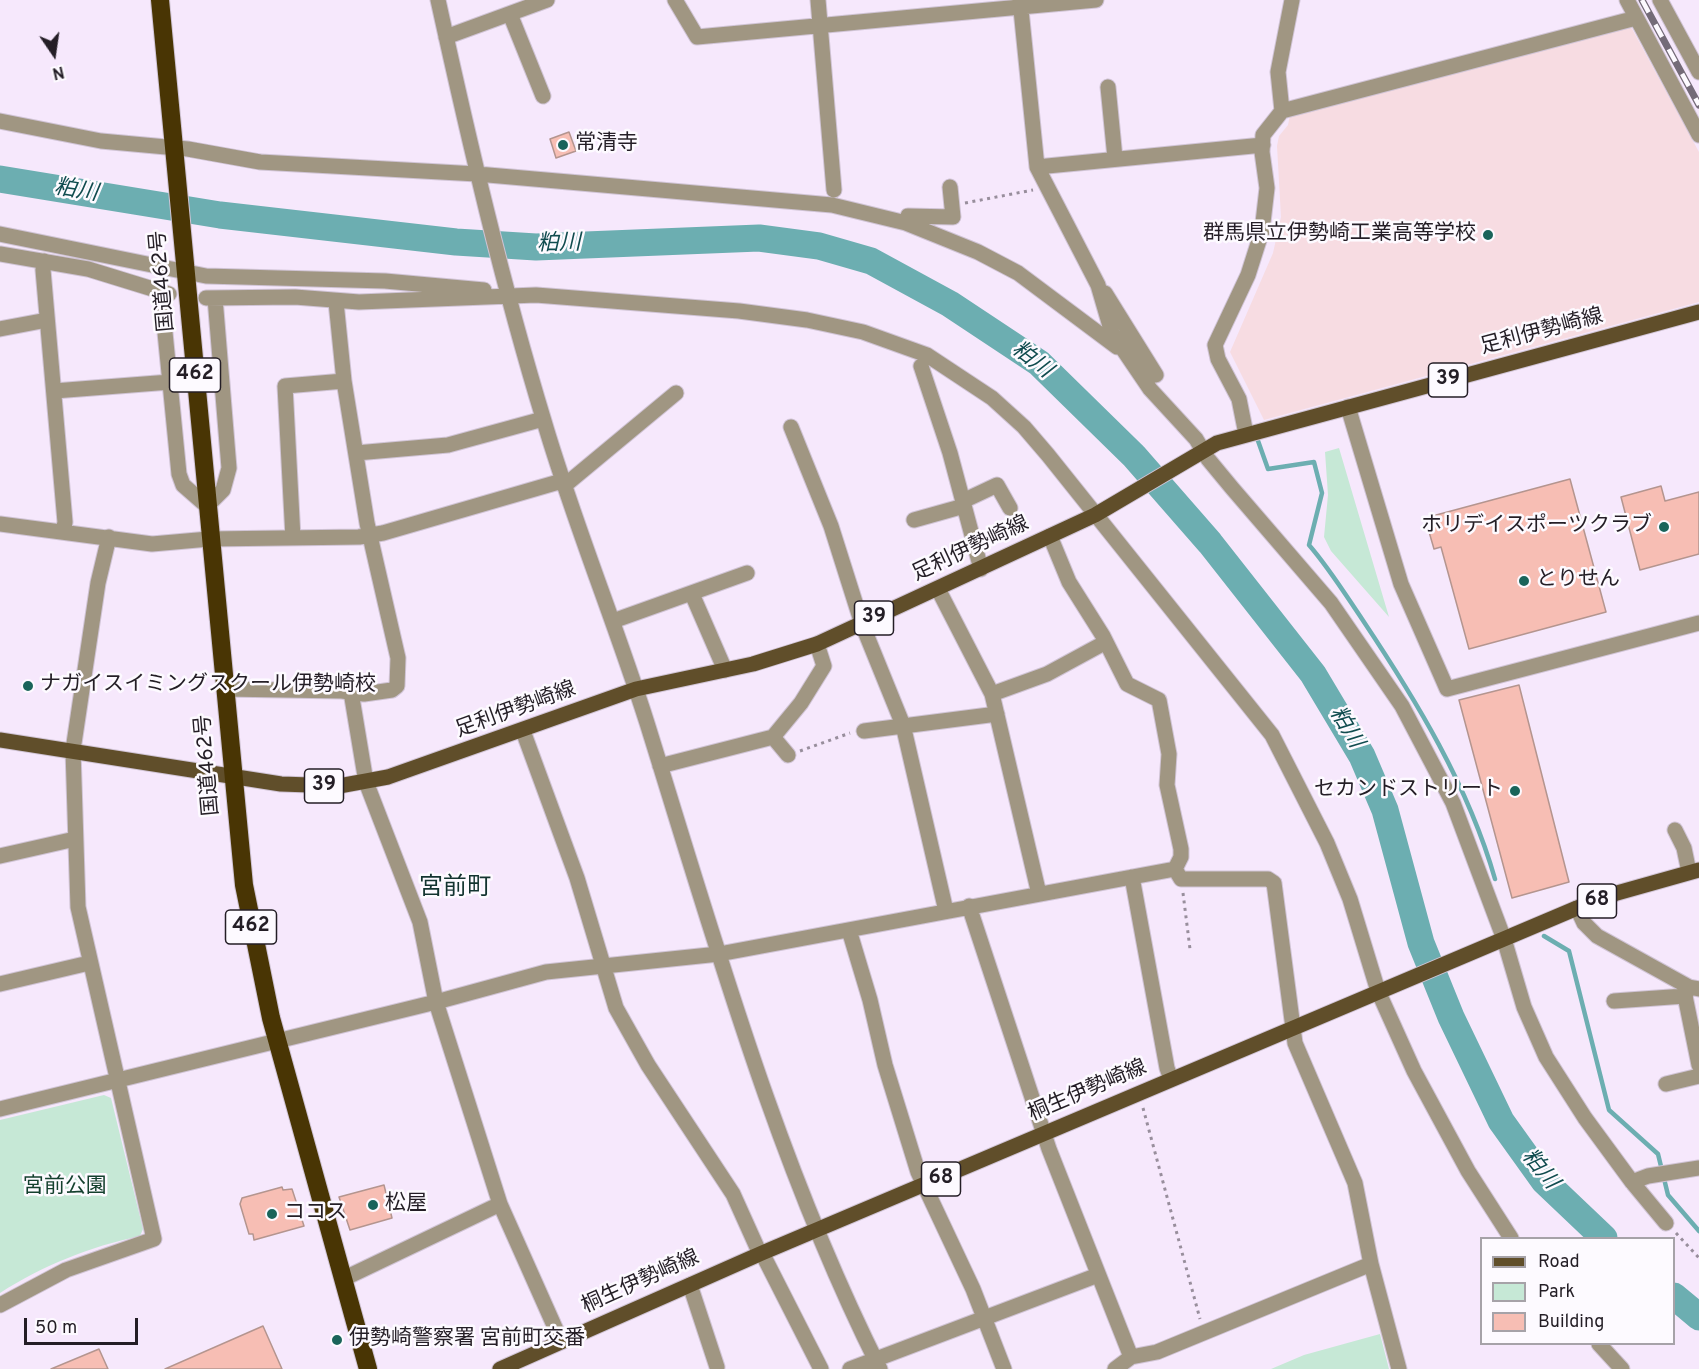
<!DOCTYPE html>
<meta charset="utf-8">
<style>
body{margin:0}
#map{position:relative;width:1699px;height:1369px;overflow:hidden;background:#f6e8fc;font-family:Overpass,sans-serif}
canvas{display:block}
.legend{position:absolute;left:1480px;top:1237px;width:195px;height:108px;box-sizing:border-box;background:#fdfaff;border:2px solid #a6a2a8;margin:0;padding:8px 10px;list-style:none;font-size:18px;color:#241e26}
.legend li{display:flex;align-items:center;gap:12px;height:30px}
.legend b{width:30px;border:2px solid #a6a2a8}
.north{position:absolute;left:24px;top:24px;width:60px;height:60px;-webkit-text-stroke:4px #fdfaff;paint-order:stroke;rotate:167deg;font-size:16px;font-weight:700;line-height:24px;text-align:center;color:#241e26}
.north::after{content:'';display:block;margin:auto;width:21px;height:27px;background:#241e26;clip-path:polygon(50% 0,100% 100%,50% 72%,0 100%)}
.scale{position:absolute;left:24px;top:1318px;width:114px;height:27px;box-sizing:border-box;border:3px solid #241e26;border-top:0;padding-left:8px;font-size:18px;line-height:21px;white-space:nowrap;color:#241e26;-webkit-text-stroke:4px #fdfaff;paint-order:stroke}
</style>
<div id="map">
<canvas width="1699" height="1369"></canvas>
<ul class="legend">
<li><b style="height:8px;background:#604e2a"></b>Road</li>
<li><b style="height:16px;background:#c6e8d6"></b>Park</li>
<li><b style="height:16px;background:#f7beb4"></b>Building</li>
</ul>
<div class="north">N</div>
<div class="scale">50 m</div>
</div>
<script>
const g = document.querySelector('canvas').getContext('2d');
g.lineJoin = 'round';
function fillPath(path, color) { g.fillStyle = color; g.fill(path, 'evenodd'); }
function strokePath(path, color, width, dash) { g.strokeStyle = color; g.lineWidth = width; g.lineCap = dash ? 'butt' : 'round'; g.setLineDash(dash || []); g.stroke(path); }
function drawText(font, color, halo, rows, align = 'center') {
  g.font = font + ' Overpass,"Noto Sans JP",sans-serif'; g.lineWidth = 5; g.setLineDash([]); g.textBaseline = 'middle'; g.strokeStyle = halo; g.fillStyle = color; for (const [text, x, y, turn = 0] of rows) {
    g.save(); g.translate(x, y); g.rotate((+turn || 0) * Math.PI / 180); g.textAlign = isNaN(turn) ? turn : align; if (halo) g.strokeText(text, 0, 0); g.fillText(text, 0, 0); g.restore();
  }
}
fillPath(new Path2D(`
 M1623 25 1631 27 1699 152V302L1264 420 1230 352 1273 253 1281 217 1277 146 1279 136 1288 125 1290 115Z`), '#f7dce2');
fillPath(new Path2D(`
 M1339 448 1389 617 1331 551 1324 537 1328 495 1325 452Z
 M104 1095 111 1098 143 1229 140 1236C89 1247 44 1265 0 1293V1120Z
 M1380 1334 1389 1369H1271L1304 1355Z`), '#c6e8d6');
strokePath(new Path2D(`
 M1257 438 1268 469 1314 462 1322 493 1309 545C1329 568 1345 594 1362 619 1416 700 1468 785 1495 879
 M1544 936 1569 951 1609 1110 1658 1154 1668 1195 1699 1231`), '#6caeb1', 4.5);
strokePath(new Path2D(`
 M0 179 220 215 456 242 536 247 759 238 819 246 871 261 950 304 1039 363 1134 456 1210 543 1313 674 1362 756 1385 810 1421 943 1451 1017 1501 1121 1544 1181 1604 1238
 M1674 1296 1699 1317`), '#6caeb1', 27);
const building = new Path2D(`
 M569 132 576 151 556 158 550 139Z
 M1570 479 1606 612 1469 649 1441 547 1434 549 1425 518Z
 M1661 486 1665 501 1699 492V554L1640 570 1621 497Z
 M1519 685 1569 882 1512 898 1459 700Z
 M384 1185 392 1218 350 1230 339 1197Z
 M282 1187 283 1190 292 1189 304 1226 254 1240 253 1234H249L240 1204 242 1198Z
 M263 1326 282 1369H165Z
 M99 1349 108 1369H51Z`);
fillPath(building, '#f7beb4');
strokePath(building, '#b4958f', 1.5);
const minor = new Path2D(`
 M438 0C469 141 502 283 544 421 574 523 615 622 647 723 715 941 777 1164 880 1369
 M675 0 697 37 1096 0
 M818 0 834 190
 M1020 0 1037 167 1098 285 1112 333 1150 389 1196 439 1208 459 1232 488 1331 603 1402 706 1453 803 1504 939 1524 1007 1546 1057 1585 1118 1632 1182 1666 1223
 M1627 0 1699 135
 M1660 0 1699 72
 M510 14 543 96
 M446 37 547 0
 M1108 87 1115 158
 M1282 111 1278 72 1292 0
 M0 121 101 141 188 149 260 162 477 174 832 205 906 223 978 252 1018 273 1117 347
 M1037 167 1263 145
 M906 223 908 216 953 217 950 187
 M0 234 206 276 385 281 484 290
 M0 254 88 269 169 294
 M44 261 43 270 65 522 63 532
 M161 292 179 474 183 485 207 506 223 490 229 468 215 298
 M1105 293 1156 375
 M206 298 295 297 359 302 536 295 739 311 807 320 863 332 927 355 992 398 1024 427 1048 455 1272 735 1327 843 1350 899 1378 991 1414 1071 1468 1171 1511 1238
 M0 329 47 320
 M921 366 950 453 981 569
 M54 391 170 382
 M1348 407 1401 584 1447 689 1699 623
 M791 427 831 526 862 624 903 725 946 911
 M1246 434 1239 399 1218 359 1215 345 1248 275 1262 231 1267 188 1262 152 1263 135 1282 111 1636 18
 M356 453 448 445 543 419
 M564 486 676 393
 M963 501 997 485 1010 508
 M914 520 964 506
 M0 524 152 544 209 539 359 537 383 533 562 481
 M293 538 285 386 344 381
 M938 589 992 694 1039 894
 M692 594 725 670
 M613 621 747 573
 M225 689 342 691 364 694 392 690 397 686 398 658 367 523 344 381 336 302
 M351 692 366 782 420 922 436 1002 500 1204 561 1341
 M992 694 1047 674 1106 642
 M523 731 577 878 616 1008 648 1065 733 1194 760 1254
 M864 731 997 714
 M773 737 788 755
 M660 766 773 737 801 703 824 666 817 644
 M1675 830 1684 848 1689 872
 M0 856 75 839
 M1175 869 1181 879H1268L1274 883 1295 1043 1355 1183 1371 1264 1399 1369
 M1132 877 1167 1068 1171 1079
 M969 906 1049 1149 1131 1357
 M1577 908 1584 923 1597 936 1689 987 1699 989
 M849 930 870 1000 885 1065 918 1172 973 1289 1004 1369
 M0 984 89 963
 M1689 987 1685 996 1699 1065
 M1614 1001 1685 996
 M1666 1084 1699 1076
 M0 1109 436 1002 546 972 719 954 1175 869 1181 857V849L1167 785 1169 754 1159 700 1127 684 1103 636 1069 582 1050 536
 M1632 1182 1648 1176 1699 1168
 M762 1253 821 1369
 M343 1279 500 1204
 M690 1285 717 1367
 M0 1305 66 1270 154 1239 78 907 73 750 98 583 109 537
 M1599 1344 1622 1369
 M850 1369 1098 1275
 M1115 1369 1131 1357 1157 1352 1371 1264`);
const major = new Path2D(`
 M0 740 281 784 339 786 388 777 636 689 753 664 817 644 1095 515 1217 443 1699 312
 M500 1369 762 1253 1577 908 1617 893 1699 870`);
const highway = new Path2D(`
 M160 0 244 885 271 1018 368 1369`);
strokePath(minor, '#d0c4d5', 17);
strokePath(major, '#d0c4d5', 17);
strokePath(highway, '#d0c4d5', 20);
strokePath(new Path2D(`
 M965 203 1033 190
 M800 751 850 733
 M1183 893 1190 949
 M1143 1108 1200 1319
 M1676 1233 1699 1258`), '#988e9c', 3, [3, 4.5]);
strokePath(minor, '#a09682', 15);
strokePath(major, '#604e2a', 15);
strokePath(highway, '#493504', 18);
const rail = new Path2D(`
 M1642 0 1699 105`);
strokePath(rail, '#746b78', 7);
strokePath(rail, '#fdfaff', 4.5, [14]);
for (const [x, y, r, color] of [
 [563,145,6,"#1a645a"],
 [1488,235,6,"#1a645a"],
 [1664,527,6,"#1a645a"],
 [1524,581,6,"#1a645a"],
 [28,686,6,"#1a645a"],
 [1515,791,6,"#1a645a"],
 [373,1205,6,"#1a645a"],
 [272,1214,6,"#1a645a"],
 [337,1340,6,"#1a645a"]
]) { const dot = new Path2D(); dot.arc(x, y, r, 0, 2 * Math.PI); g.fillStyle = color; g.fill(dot); strokePath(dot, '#fdfaff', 2); }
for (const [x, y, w] of [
 [195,375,51],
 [1448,380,39],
 [874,618,39],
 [324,786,39],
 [1597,901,39],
 [251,927,51],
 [941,1179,39]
]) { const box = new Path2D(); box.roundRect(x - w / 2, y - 17, w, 34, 4.5); g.fillStyle = '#fdfaff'; g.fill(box); strokePath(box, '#241e26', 1.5); }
drawText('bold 20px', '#241e26', null, [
 ["462",195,375],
 ["39",1448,380],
 ["39",874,618],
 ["39",324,786],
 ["68",1597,901],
 ["462",251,927],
 ["68",941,1179]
]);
drawText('21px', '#241e26', '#fdfaff', [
 ["常清寺",575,145],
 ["群馬県立伊勢崎工業高等学校",1476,235,"right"],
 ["ホリデイスポーツクラブ",1652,527,"right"],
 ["とりせん",1536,581],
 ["ナガイスイミングスクール伊勢崎校",40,686],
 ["セカンドストリート",1503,791,"right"],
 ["松屋",385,1205],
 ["ココス",284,1214],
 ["伊勢崎警察署 宮前町交番",349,1340]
], 'left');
drawText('21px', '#241e26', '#fdfaff', [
 ["国道462号",164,281,-95],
 ["足利伊勢崎線",1542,333,-15],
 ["足利伊勢崎線",971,550,-25],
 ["足利伊勢崎線",516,711,-20],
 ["国道462号",209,765,-95],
 ["桐生伊勢崎線",1088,1092,-23],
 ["桐生伊勢崎線",641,1283,-24]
]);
drawText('21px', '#14402e', '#fdfaff', [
 ["宮前公園",65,1188]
]);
drawText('italic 22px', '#104c4f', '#fdfaff', [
 ["粕川",76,192,9],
 ["粕川",559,245,-1],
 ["粕川",1031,361,38],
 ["粕川",1345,728,59],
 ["粕川",1539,1170,51]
]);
drawText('24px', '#133430', '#fdfaff', [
 ["宮前町",455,889]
]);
</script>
